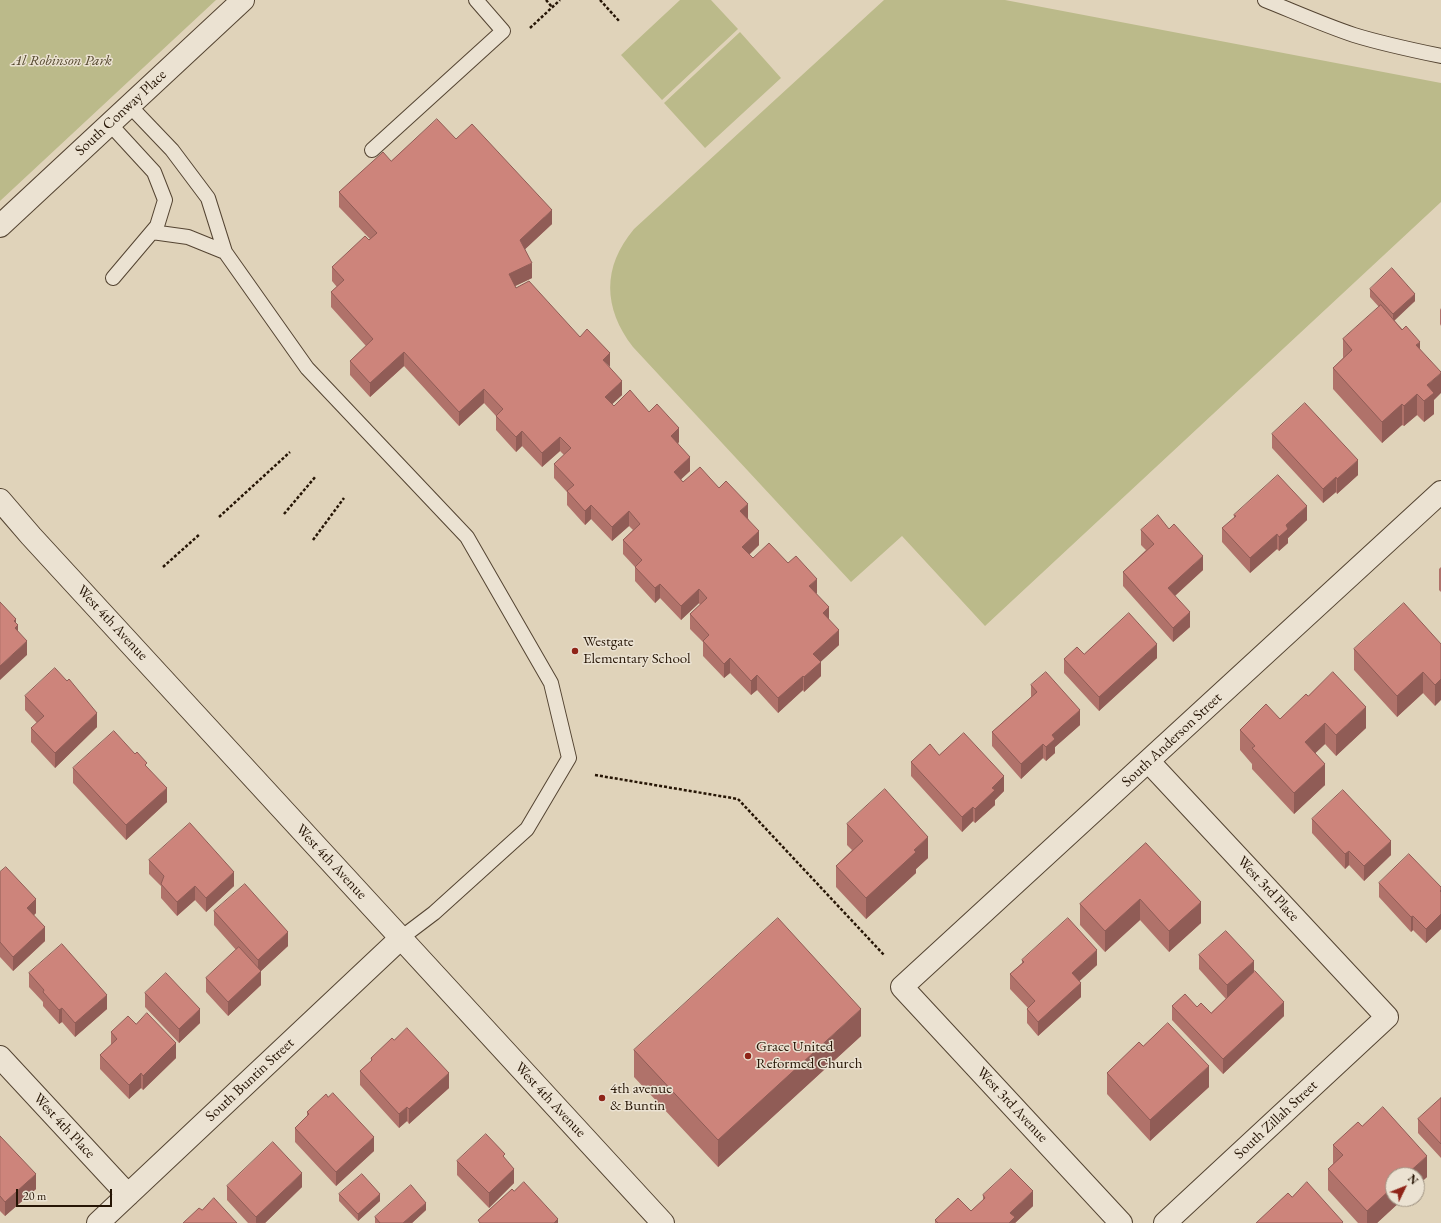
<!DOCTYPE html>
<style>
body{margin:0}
#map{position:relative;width:1441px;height:1223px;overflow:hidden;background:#e0d3ba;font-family:"EB Garamond",serif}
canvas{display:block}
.north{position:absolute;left:1385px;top:1167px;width:40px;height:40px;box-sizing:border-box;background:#ebe2d2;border:1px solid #9c9080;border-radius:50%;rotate:47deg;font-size:11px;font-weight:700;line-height:16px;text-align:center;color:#261505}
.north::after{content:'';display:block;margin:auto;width:14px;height:18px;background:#8f2418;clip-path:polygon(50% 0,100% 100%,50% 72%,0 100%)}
.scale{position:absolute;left:16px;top:1189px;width:96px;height:18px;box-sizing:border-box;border:2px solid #261505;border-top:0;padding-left:5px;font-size:12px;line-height:14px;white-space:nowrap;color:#261505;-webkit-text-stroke:3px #ebe2d2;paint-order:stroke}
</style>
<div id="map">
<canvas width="1441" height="1223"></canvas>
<div class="north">N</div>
<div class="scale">20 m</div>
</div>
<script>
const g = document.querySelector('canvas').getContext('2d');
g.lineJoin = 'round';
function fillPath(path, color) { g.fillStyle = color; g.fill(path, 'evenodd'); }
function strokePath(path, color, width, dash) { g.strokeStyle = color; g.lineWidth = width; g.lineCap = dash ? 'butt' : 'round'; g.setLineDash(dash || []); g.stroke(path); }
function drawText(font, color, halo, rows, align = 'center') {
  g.font = font + ' "EB Garamond",serif'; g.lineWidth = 3; g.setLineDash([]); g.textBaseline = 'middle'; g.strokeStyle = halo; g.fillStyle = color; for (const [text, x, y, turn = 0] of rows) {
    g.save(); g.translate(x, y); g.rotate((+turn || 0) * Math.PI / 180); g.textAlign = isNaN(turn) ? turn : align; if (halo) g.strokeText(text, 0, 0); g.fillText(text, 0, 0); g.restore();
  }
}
fillPath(new Path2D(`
 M0 0H216L0 201Z
 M680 0H711L738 29 662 100 621 55Z
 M884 0H1005L1441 83V202L985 626 902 536 851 582 633 347C603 308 602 267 634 229Z
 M740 32 781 78 705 148 664 103Z`), '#bbba8a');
const service = new Path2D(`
 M1265 0C1295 12 1324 25 1354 35 1383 44 1412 50 1441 56
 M129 105 172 150 208 198 225 252 307 368 467 537 551 683 569 758 527 829 434 913 401 938
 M109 123 154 172 165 200 157 226 113 278
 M372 150 503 31 476 0
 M152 232 188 237 225 252`);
const minor = new Path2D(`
 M1149 762 1387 1017 1165 1223
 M0 1057 128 1195
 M98 1223 401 938
 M1121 1223 902 987 1441 492`);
const tertiary = new Path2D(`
 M0 226 243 0
 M0 500 31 536 663 1223`);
strokePath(service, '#544432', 16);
strokePath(minor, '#544432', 24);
strokePath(tertiary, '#544432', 24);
strokePath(new Path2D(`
 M546 0 552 7
 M600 0 620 22
 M530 28 560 0
 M284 514 316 476
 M219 517 290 452
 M313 540 344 498
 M163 567 200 534
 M595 775 738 799 884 955`), '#261505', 2.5, [3, 2]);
strokePath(service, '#ebe2d2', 14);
strokePath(minor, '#ebe2d2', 22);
strokePath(tertiary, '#ebe2d2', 22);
fillPath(new Path2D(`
 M456 139 552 224 525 249 532 278 515 286 516 288 580 337 610 368 622 395 612 404 614 406 649 412 679 442 678 443 690 471 681 479 683 482 748 518 759 545 749 555 753 558 788 563 817 593H816L829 619 839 645 820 662 821 676 804 692 803 690 778 713 757 690 751 695 730 673 724 678 703 656V642L690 629V614L700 605 699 603 681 620 660 598 655 603 635 581V567L623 554V540L633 530 629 526 612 541 591 519 585 525 567 505V492L554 478V464L564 455 560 451 542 467 522 446 516 452 496 430V416L484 403 459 426 404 366 370 397 350 375V361L366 346 331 307V292L337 287 332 281V267L370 239 339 207V192L391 161Z
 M1370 289 1415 301 1394 320 1420 349 1434 400V414L1424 422 1417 415 1404 426 1402 425 1382 443 1333 389V368L1343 358V339L1379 307 1370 297Z
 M1441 308V326L1440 324V310Z
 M1272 434 1358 475 1337 494 1336 492 1323 503 1272 448Z
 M1234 515 1307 520 1288 538V543L1279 551 1277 549 1250 573 1222 542V528L1234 518Z
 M1141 530 1203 570 1175 596 1190 627 1173 642 1123 586V572L1146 550 1141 545Z
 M1441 567V592L1439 590V569Z
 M1441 644 1435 706 1423 693 1397 717 1354 670V649Z
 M1084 654 1157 658 1099 711 1064 673V659Z
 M1031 685 1080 725 1055 747V753L1046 761 1043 758 1021 779 992 746V732L1031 697Z
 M25 696 97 727 55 768 31 742V728L37 723 25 710Z
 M1280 719 1366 728 1336 756 1325 744 1315 753 1325 785 1294 814 1252 769V764L1240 750V730Z
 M939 755 1004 791 995 800V805L975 823 973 821 962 832 911 776V762Z
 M147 767 167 802 126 840 73 783V768Z
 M1312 819 1391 855 1364 881 1349 865 1345 869 1312 833Z
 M847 824 928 858 916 869V873L866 919 836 887V866L852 850 847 845Z
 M1146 843 1201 923 1169 952 1140 920 1105 952 1080 925V904Z
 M149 860 234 886 206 912 195 900 177 916 161 898V886L149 874Z
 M0 872 36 913 34 915 45 941 13 971 0 957Z
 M1379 883 1441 887V929L1426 943 1413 930 1411 932 1379 897Z
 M214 911 288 946 261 971V985L228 1016 206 992V978L236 950 214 925Z
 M1199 955 1254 973 1284 1016 1223 1074 1172 1020V1006L1197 1007 1211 1013 1226 999 1199 969Z
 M1022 960 1097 965 1079 981 1081 997 1038 1036 1027 1023V1009L1028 1008 1010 989V974L1022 963Z
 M29 973 107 1009 75 1037 62 1022 59 1024 43 1006V1002L29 987Z
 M145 993 200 1023 179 1043 145 1007Z
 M136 1024 176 1058 143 1090 141 1088 129 1099 100 1069V1055L111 1045V1032Z
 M861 1036 718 1167 634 1077V1050Z
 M1143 1046 1209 1087 1150 1141 1107 1094V1073Z
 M371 1058 449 1088 409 1124 407 1121 399 1128 360 1085V1071L371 1061Z
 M1441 1098V1158L1418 1133V1119Z
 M307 1112 374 1151 336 1186 295 1142V1128L307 1116Z
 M1362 1126 1427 1177 1417 1186V1175L1393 1199H1403L1377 1223H1358L1328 1190V1169L1333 1164V1145Z
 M0 1136 36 1189 5 1216 0 1211Z
 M505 1159 514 1183 489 1208 457 1175V1161Z
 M227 1186 302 1187 265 1223H248L227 1200Z
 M339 1194 380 1201 358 1221 339 1201Z
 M983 1195 1033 1206 1015 1223H935V1220L971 1211 983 1200Z
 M426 1210 412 1223H375V1217Z`), '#b0726a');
fillPath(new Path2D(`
 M552 210V224L520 254V240Z
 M532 263V278L509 289V274Z
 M1415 294V301L1393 322V314Z
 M1420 342V362L1416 345Z
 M404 352V366L370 397V383Z
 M610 353V367L603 360Z
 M1441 373V393L1434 400V414L1424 422V401L1427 385Z
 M622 381V395L605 411V397Z
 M484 389V403L459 426V412Z
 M1417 394V415L1404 426V406Z
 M1402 404V425L1382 443V422Z
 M679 428V442L671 450V436Z
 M522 431V446L516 452V437Z
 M560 437V451L542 467V453Z
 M690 457V471L674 486V472Z
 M1358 460V475L1337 494V479Z
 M1336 477V492L1323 503V489Z
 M748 504V518L740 525V511Z
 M591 505V519L585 525V511Z
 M1307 506V520L1288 538V543L1279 551V537L1286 525Z
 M629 511V526L612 541V527Z
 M759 531V545L742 561V547Z
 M1277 534V549L1250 573V558Z
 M1203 556V570L1168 602V588Z
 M817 579V593L809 600V586Z
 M660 584V598L655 603V588Z
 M699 589V603L681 620V606Z
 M829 607V621L823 613Z
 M1190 612V627L1173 642V628Z
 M16 619V627L18 625V640L14 621Z
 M839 630V645L813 669V654Z
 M27 641V655L0 680V666Z
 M1157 644V658L1099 711V697Z
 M730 658V673L724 678V664Z
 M821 662V676L804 692V677Z
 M1423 672V693L1397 717V696Z
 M757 675V690L751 695V681Z
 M803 676V690L778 713V698Z
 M1441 679V700L1435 706V685Z
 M1366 707V728L1336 756V735Z
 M1080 710V725L1055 747V753L1046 761V747L1052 735Z
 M97 713V727L55 768V753Z
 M1325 723V744L1305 763V742Z
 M1043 744V758L1021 779V764Z
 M1325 764V785L1294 814V793Z
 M1004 776V791L995 800V805L975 823V809L992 788Z
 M167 788V802L126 840V825Z
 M973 807V821L962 832V817Z
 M928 837V858L916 869V873L866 919V898L914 850Z
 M1391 841V855L1364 881V866Z
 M1349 851V865L1345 869V854Z
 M234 872V886L206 912V898Z
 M195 886V900L177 916V902Z
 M36 899V913L27 922V908Z
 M1140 899V920L1105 952V931Z
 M1201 902V923L1169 952V931Z
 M1441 914V929L1426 943V929Z
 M1413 916V930L1411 932V917Z
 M45 927V941L13 971V957Z
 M288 932V946L261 971V985L228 1016V1002L258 974V960Z
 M1097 950V965L1072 988V973Z
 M1254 961V975L1227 1000V985Z
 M1081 983V997L1038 1036V1022Z
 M107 995V1009L75 1037V1023Z
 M1284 1002V1016L1223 1074V1059Z
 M62 1008V1022L59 1024V1010Z
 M200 1009V1023L179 1043V1029Z
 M861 1009V1036L718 1167V1140Z
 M176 1043V1058L143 1090V1076Z
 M1209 1066V1087L1150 1141V1120Z
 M141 1073V1088L129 1099V1085Z
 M449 1073V1088L409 1124V1109Z
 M407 1107V1121L399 1128V1114Z
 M374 1137V1151L336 1186V1172Z
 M1427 1156V1177L1417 1186V1175H1406Z
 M514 1169V1183L489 1208V1193Z
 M302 1173V1187L265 1223H256V1217Z
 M36 1174V1189L5 1216V1202Z
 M1393 1187V1199H1403L1377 1223H1367V1211Z
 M1033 1191V1206L1015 1223H1009L1010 1213Z
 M380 1194V1201L358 1221V1214Z
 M426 1203V1210L412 1223H403Z
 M558 1219V1223H554Z`), '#905c56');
const building = new Path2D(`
 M437 119 456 139 472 124 552 210 520 240 532 263 509 274 516 288 529 281 580 337 587 329 610 353 603 360 622 381 605 397 614 406 630 390 649 412 657 404 679 428 671 436 690 457 674 472 683 482 700 467 719 488 726 481 748 504 740 511 759 531 742 547 753 558 769 543 788 563 796 556 817 579 809 586 829 607 823 613 839 630 813 654 821 662 804 677 803 676 778 698 757 675 751 681 730 658 724 664 703 641 709 635 690 614 707 598 699 589 681 606 660 584 655 588 635 567 642 560 623 540 640 524 629 511 612 527 591 505 585 511 567 491 574 485 554 464 571 448 560 437 542 453 522 431 516 437 496 416 503 409 484 389 459 412 404 352 370 383 350 361 373 339 331 292 344 280 332 267 365 236 369 240 377 233 339 192 383 152 391 161Z
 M1392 268 1415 294 1393 314 1370 289Z
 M1381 305 1402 330 1406 326 1420 342 1416 345 1441 372V373L1427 385 1434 393 1424 401 1417 394 1404 406 1402 404 1382 422 1333 368 1352 350 1343 339Z
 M1305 403 1358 460 1337 479 1336 477 1323 489 1272 434Z
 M1278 475 1307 506 1286 525 1288 529 1279 537 1277 534 1250 558 1222 528 1236 516 1234 515Z
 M1158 515 1169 529 1174 524 1203 556 1168 588 1190 612 1173 628 1123 572 1154 544 1141 530Z
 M0 602 16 619 14 621 18 625 15 628 27 641 0 666Z
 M1404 603 1441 644V679L1435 685 1423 672 1397 696 1354 649Z
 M1129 613 1157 644 1099 697 1064 659 1077 647 1084 654Z
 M55 668 67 681 69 679 97 713 55 753 31 728 44 716 25 696Z
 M1046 672 1080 710 1052 735 1055 739 1046 747 1043 744 1021 764 992 732 1037 692 1031 685Z
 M1333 672 1366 707 1336 735 1325 723 1305 742 1325 764 1294 793 1252 748 1255 746 1240 730 1266 704 1280 719 1306 694 1308 696Z
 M114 731 135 754 137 752 147 763 145 765 167 788 126 825 73 768Z
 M964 733 1004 776 992 788 995 790 975 809 973 807 962 817 911 762 930 744 939 755Z
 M885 789 928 837 914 850 916 852 866 898 836 866 863 841 847 824Z
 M1343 790 1391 841 1364 866 1349 851 1345 854 1312 819Z
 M190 823 234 872 206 898 195 886 177 902 161 884 164 876 149 860Z
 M1146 843 1201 902 1169 931 1140 899 1105 931 1080 904Z
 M1409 854 1441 887V890L1440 891 1441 892V914L1426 929 1413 916 1411 917 1379 883Z
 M6 867 36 899 27 908 45 927 13 957 0 942V872Z
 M245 884 288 932 258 960 214 911Z
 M778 918 861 1009 718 1140 634 1050Z
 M1068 918 1097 950 1072 973 1081 983 1038 1022 1027 1009 1035 1001 1010 974 1024 962 1022 960Z
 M1226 931 1254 961 1227 985 1199 955Z
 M62 944 107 995 75 1023 62 1008 59 1010 43 992 44 990 29 973Z
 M239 947 261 971 228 1002 206 978Z
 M1255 971 1284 1002 1223 1059 1172 1006 1185 994 1197 1007 1201 1003 1211 1013Z
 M166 973 200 1009 179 1029 145 993Z
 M147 1013 176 1043 143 1076 141 1073 129 1085 100 1055 117 1039 111 1032 128 1016 136 1024Z
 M1168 1023 1209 1066 1150 1120 1107 1073 1139 1042 1143 1046Z
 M407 1028 449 1073 409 1109 407 1107 399 1114 360 1071 372 1060 371 1058 392 1038 394 1040Z
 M333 1093 374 1137 336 1172 295 1128 309 1114 307 1112 326 1094 328 1097Z
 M1441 1098V1144L1418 1119Z
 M1383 1107 1427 1156 1406 1175H1393V1187L1367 1211 1328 1169 1343 1155 1333 1145 1358 1122 1362 1126Z
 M486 1134 505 1154 503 1156 514 1169 489 1193 457 1161Z
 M0 1136 36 1174 5 1202 0 1196Z
 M273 1142 302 1173 256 1217 227 1186Z
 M1011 1169 1033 1191 1010 1213 1015 1217 1009 1223H938L935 1220 958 1198 971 1211 985 1198 983 1195Z
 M362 1174 380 1194 358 1214 339 1194Z
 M524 1182 558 1219 554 1223H480L478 1220 512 1189 514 1191Z
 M1307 1182 1343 1222 1342 1223H1256L1288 1193 1292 1197Z
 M411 1185 426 1203 403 1223H380L375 1217Z
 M214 1198 237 1223H183L199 1208 202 1210Z`);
fillPath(building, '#cd847b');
strokePath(building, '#905c56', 1);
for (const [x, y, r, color] of [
 [575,651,4,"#8f2418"],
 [748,1056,4,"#8f2418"],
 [602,1098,4,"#8f2418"]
]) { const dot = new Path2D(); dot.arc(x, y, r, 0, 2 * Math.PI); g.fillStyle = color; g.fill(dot); strokePath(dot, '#ebe2d2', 1.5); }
drawText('italic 15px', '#53472d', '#ebe2d2', [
 ["Al Robinson Park",62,61]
]);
drawText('15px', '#261505', '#ebe2d2', [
 ["South Conway Place",121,113,-43],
 ["West 4th Avenue",112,623,47],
 ["South Anderson Street",1172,740,-43],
 ["West 4th Avenue",331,862,47],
 ["West 3rd Place",1268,889,47],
 ["South Buntin Street",250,1080,-43],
 ["West 4th Avenue",550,1100,47],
 ["West 3rd Avenue",1012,1105,47],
 ["South Zillah Street",1276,1120,-43],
 ["West 4th Place",64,1126,47]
]);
drawText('15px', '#261505', '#ebe2d2', [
 ["Westgate",583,642],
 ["Elementary School",583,659],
 ["Grace United",756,1047],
 ["Reformed Church",756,1064],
 ["4th avenue",610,1089],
 ["& Buntin",610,1106]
], 'left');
</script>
